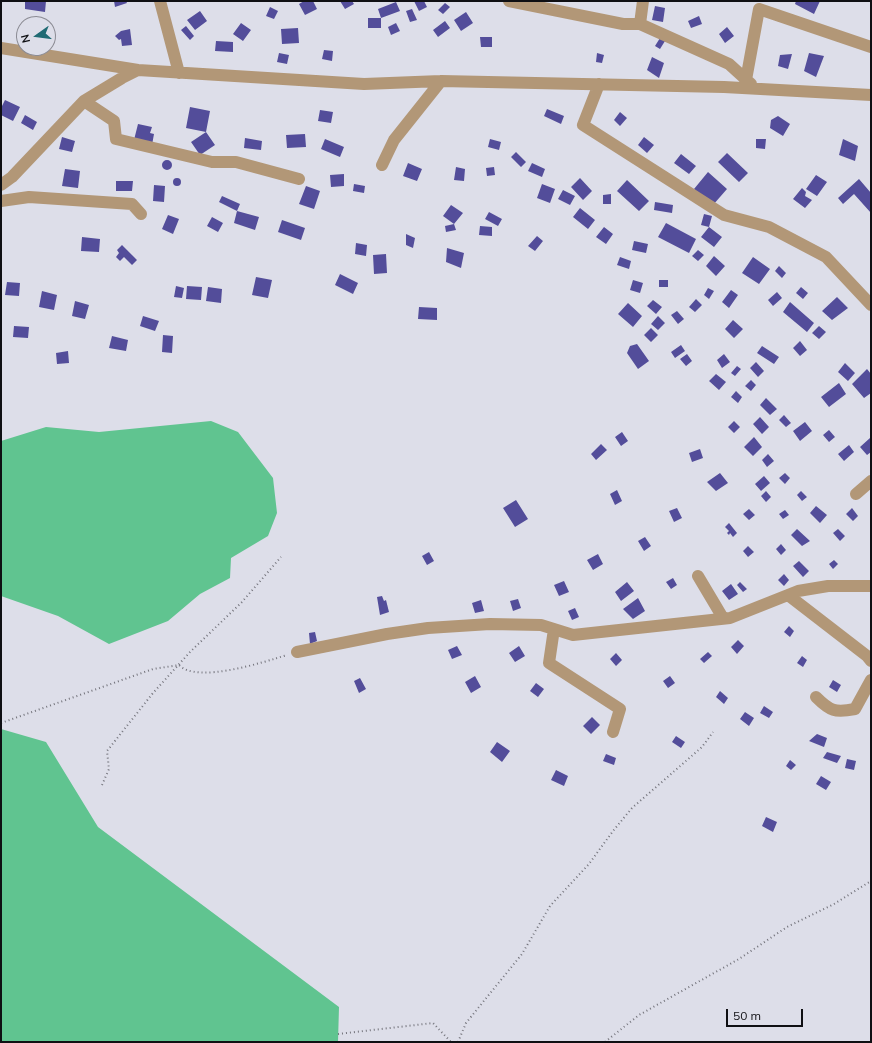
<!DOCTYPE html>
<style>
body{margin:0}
#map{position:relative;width:872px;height:1043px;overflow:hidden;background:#dddee9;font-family:Mulish,sans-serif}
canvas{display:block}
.frame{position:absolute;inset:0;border:2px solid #0f0f13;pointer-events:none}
.north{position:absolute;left:16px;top:16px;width:40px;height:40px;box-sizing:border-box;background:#dddee9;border:1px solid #8b8b93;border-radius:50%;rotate:256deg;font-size:11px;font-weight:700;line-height:16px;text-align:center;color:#0f0f13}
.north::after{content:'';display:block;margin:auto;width:14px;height:18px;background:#206b74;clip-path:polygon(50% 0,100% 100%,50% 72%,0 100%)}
.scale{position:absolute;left:726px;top:1009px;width:77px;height:18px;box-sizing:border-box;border:2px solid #0f0f13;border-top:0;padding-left:5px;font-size:12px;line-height:14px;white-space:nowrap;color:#0f0f13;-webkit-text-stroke:3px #dddee9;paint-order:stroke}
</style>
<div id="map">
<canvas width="872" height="1043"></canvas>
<div class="frame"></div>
<div class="north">N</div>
<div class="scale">50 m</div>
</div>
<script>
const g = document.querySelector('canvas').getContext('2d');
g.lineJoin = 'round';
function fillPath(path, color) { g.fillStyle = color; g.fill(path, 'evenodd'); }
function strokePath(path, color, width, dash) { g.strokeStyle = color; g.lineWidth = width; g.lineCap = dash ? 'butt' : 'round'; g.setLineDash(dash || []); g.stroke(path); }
fillPath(new Path2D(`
 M211 421 238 432 273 478 277 513 268 536 231 558 230 578 200 594 168 621 109 644 58 616 1 596V441L46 427 99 432Z
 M1 729 46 742 98 827 339 1007 338 1042H1Z`), '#60c490');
fillPath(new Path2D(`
 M25 1H46L45 12 25 9Z
 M114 1H126L127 3 115 7Z
 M304 1H313L317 9 305 15 299 4Z
 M340 1H352L354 4 345 9Z
 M414 1H424L427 7 419 11Z
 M796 1H820L814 14 795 4Z
 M396 2 400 11 381 18V28H368V18H381L378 9Z
 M445 3 450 7 443 14 438 10Z
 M655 6 665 8 663 22 652 20Z
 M270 7 278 11 274 19 266 16Z
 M412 9 417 20 410 22 406 11Z
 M200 11 207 21 195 30 187 20Z
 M466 12 473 23 461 31 454 20Z
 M699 16 702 24 691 28 688 21Z
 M445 21 450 28 438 37 433 30Z
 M241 23 251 30 243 41 233 34Z
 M396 23 400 31 391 35 388 27Z
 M186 26 194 36 190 40 181 30Z
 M727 27 734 36 725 43 719 34Z
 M298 28 299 43 282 44 281 29Z
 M130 29 132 45 122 46 121 39 119 40 115 36 121 31Z
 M480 37H492V47H481Z
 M660 38 665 41 660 49 655 46Z
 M216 41 233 42V52L215 51Z
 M324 50 333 51 332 61 322 59Z
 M279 53 289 55 287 64 277 62Z
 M597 53 604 55 602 63 596 62Z
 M809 53 824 56 816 77 804 71Z
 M792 54 788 69 778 66 780 55Z
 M652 57 664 63 659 78 647 70Z
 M5 100 20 107 13 121 1 115V108Z
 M190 107 210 111 206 132 215 145 200 155 191 142 206 132 186 128Z
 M547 109 564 116 561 124 544 116Z
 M320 110 333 112 331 123 318 121Z
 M620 112 627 118 620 126 614 120Z
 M25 115 37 122 33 130 21 123Z
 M778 116 790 124 783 136 770 128 771 120Z
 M138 124 152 127 150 133 154 134 152 145 134 140Z
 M305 134 306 147 287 148 286 135Z
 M62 137 75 141 72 152 59 149Z
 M644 137 654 145 647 153 638 145Z
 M245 138 262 141 261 150 244 148Z
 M325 139 344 147 340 157 321 149Z
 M490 139 501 142 499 150 488 147Z
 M756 139H766L765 149 756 148Z
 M843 139 858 146 855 161 839 155Z
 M516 152 526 162 521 167 511 157Z
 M727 153 748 173 739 182 718 162Z
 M681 154 696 166 689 174 674 163Z
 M162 165a5 5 0 1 1 10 0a5 5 0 1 1-10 0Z
 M408 163 422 169 417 181 403 176Z
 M532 163 545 169 542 177 528 171Z
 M456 167 465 169 464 181 454 180Z
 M494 167 495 175 487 176 486 168Z
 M65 169 80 171 78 188 62 186Z
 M708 172 727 189 713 205 694 189Z
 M344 174V186L331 187 330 175Z
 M816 175 827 182 817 196 806 189Z
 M580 178 592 191 583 200 571 187Z
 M173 182a4 4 0 1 1 8 0a4 4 0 1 1-8 0Z
 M859 179 871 193V213L854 194 843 204 838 198Z
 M627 180 649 201 639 211 617 191Z
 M116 181H133L132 191H116Z
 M354 184 365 186 364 193 353 191Z
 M542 184 555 189 550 203 537 198Z
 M154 185 165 186 164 202 153 201Z
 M306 186 320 191 314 209 299 204Z
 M802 188 806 192 805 196 812 200 805 208 793 199Z
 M563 190 575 196 570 205 558 199Z
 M611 194V204H603V195Z
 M222 196 240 204 237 211 219 202Z
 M655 202 673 205 672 213 654 210Z
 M451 205 463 213 454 224 443 216Z
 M580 208 595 220 588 229 573 217Z
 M237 211 259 217 255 230 234 223Z
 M489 212 502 219 498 226 485 219Z
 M704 214 712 216 709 227 722 237 714 247 701 237 709 227 701 225Z
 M168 215 179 219 173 234 162 229Z
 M212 217 223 223 218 232 207 226Z
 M282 220 305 228 301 240 278 232Z
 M666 223 696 239 689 253 658 237Z
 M454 224 456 230 446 232 445 226Z
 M480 226 492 227V236L479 235Z
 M604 227 613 234 606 244 596 237Z
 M406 234 415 238 413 248 406 245Z
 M537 236 543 241 535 251 528 246Z
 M82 237 100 239 99 252 81 251Z
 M634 241 648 244 646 253 632 250Z
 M356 243 367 245 366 256 355 254Z
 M122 245 137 260 132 265 124 257 120 261 116 257 119 253 117 250Z
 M447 248 464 253 461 268 446 262Z
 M698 250 704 255 698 261 692 256Z
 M386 254 387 273 374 274 373 255Z
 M714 256 725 266 716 276 706 266Z
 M620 257 631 261 629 269 617 265Z
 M753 257 770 269 759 284 742 273Z
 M779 266 786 273 782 278 775 271Z
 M340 274 358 283 353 294 335 285Z
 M256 277 272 280 268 298 252 295Z
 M633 280 643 283 640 293 630 290Z
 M659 280H668V287H659Z
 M7 282 20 283 19 296 5 295Z
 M176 286 184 288 182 298 174 297Z
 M187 286 202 287 201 300 186 299Z
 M208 287 222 289 221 303 206 301Z
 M801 287 808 293 803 299 796 293Z
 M708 288 714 291 709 299 704 295Z
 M731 290 738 295 729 308 722 302Z
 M42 291 57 295 54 310 39 307Z
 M777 292 782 298 773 306 768 300Z
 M837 297 848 308 832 320 822 311Z
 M696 299 702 305 695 312 689 307Z
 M653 300 662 307 656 314 647 306Z
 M75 301 89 305 85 319 72 316Z
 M790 302 814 323 807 332 783 312Z
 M628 303 642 316 633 327 618 314Z
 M419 307 437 308V320L418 319Z
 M677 311 684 319 678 324 671 315Z
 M143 316 159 321 155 331 140 326Z
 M658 316 665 323 658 330 651 324Z
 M733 320 743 329 734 338 725 329Z
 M14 326 29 327 28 338 13 337Z
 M819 326 826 332 819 339 812 333Z
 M651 328 658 335 651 342 644 335Z
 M163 335 173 336 172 353 162 352Z
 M112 336 128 340 126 351 109 348Z
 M800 341 807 350 800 356 793 348Z
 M637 344 649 361 638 369 627 353 630 346Z
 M681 345 685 351 675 358 671 352Z
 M762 346 779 357 774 364 757 353Z
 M68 351 69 363 57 364 56 353Z
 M687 354 692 361 686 366 680 359Z
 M724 354 730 362 722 368 717 360Z
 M756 362 764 371 758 377 750 368Z
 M845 363 855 373 848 381 838 372Z
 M737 366 741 369 735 376 731 373Z
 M867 369 871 374V393L864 398 852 384Z
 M716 374 726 382 719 390 709 381Z
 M751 380 756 385 751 391 745 386Z
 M839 383 846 394 829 407 821 397Z
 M736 391 742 397 738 403 731 397Z
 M766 398 777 409 770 415 760 405Z
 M784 415 791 423 786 427 779 420Z
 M760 417 769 427 762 434 753 424Z
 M734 421 740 427 734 433 728 427Z
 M805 422 812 431 800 441 793 431Z
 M829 430 835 437 829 442 823 435Z
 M622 432 628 441 621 446 615 437Z
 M754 437 762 447 753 456 744 447Z
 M870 438 871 452 867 455 860 447Z
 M601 444 607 450 596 460 591 454Z
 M849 445 854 452 844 461 838 454Z
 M700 449 703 458 692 462 689 453Z
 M768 454 774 461 767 467 762 460Z
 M720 473 728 483 716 491 707 482Z
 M785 473 790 478 785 484 779 478Z
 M764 476 770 483 761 491 755 484Z
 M617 490 622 501 615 505 610 494Z
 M766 491 771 497 766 502 761 496Z
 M801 491 807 497 802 501 797 495Z
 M516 500 528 519 515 527 503 508Z
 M816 506 827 515 820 523 810 513Z
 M677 508 682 518 674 522 669 511Z
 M852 508 858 516 853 521 846 514Z
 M749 509 755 515 749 520 743 514Z
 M785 510 789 515 783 519 779 514Z
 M729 523 737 533 733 537 730 533 729 535 727 533 729 531 725 527Z
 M797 529 810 541 802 546 791 535Z
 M838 529 845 536 840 541 833 533Z
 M645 537 651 546 644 551 638 541Z
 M781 544 786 550 781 555 776 549Z
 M748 546 754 552 748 557 743 551Z
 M429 552 434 561 427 565 422 556Z
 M598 554 603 564 593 570 587 560Z
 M834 560 838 564 833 569 829 564Z
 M799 561 809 571 803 577 793 566Z
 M784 574 789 580 784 586 778 580Z
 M673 578 677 585 671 589 666 582Z
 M564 581 569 592 559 596 554 585Z
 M627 582 634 591 621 601 615 592Z
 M740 582 747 589 743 592 737 585Z
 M731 584 738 594 729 600 722 591Z
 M382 596 384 601 386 600 389 612 380 615 377 597Z
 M638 598 645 611 633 619 623 609Z
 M518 599 521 608 513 611 510 601Z
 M481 600 484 611 475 613 472 603Z
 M575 608 579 617 572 620 568 611Z
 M789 626 794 631 790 637 784 632Z
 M315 632 317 641 310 644 309 633Z
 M738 640 744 646 737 654 731 647Z
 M457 646 462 655 452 659 448 650Z
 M519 646 525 656 515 662 509 653Z
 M708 652 712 656 704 663 700 659Z
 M616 653 622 660 616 666 610 659Z
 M802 656 807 660 803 667 797 663Z
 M475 676 481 687 471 693 465 682Z
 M670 676 675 683 668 688 663 681Z
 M360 678 366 689 359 693 354 681Z
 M833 680 841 685 837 692 829 687Z
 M536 683 544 689 538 697 530 691Z
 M720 691 728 698 724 704 716 697Z
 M764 706 773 712 769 718 760 713Z
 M745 712 754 718 749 726 740 719Z
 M592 717 600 725 591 734 583 726Z
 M817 734 827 738 824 747 809 741Z
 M676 736 685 742 681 748 672 742Z
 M497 742 510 751 502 762 490 752Z
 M827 752 841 756 837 763 823 758Z
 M606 754 616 758 614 765 603 761Z
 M847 759 856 761 854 770 845 768Z
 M790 760 796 765 791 770 786 766Z
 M556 770 568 776 564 786 551 780Z
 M821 776 831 782 826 790 816 784Z
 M766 817 777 822 773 832 762 826Z`), '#534d9a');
strokePath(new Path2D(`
 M1 723 153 669 179 665C197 684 264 662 287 655
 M102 785 109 769 107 751 153 693 190 652 242 602 281 557
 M338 1034 433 1023 451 1042
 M458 1042 466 1023 522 954 550 906 589 864 613 831 632 808 702 747 713 732
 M605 1042 639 1015 739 959 787 927 834 904 871 881`), '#74747c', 2, [1, 3]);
strokePath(new Path2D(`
 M160 1 179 73
 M509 1 623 24H640
 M643 1 640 24 729 64 751 84
 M1 48 138 70 364 84 441 81 724 87 871 95
 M746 80 759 9 871 47
 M599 84 583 125 724 215 769 227 826 257 871 305
 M84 101 114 121 116 139 212 162H236L299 179
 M382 165 394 140 441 81
 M1 185 12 177 84 101 122 78 138 70
 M1 201 29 197 132 204 141 214
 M856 494 871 481
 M698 576 723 618
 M788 595 867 656 871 661
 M554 629 549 663 620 709 613 732
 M297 652 387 634 428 628 490 624 541 625 573 635 730 618 798 591 828 586H871
 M816 697C830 711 835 713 855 709L871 680`), '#b29777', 12);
</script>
